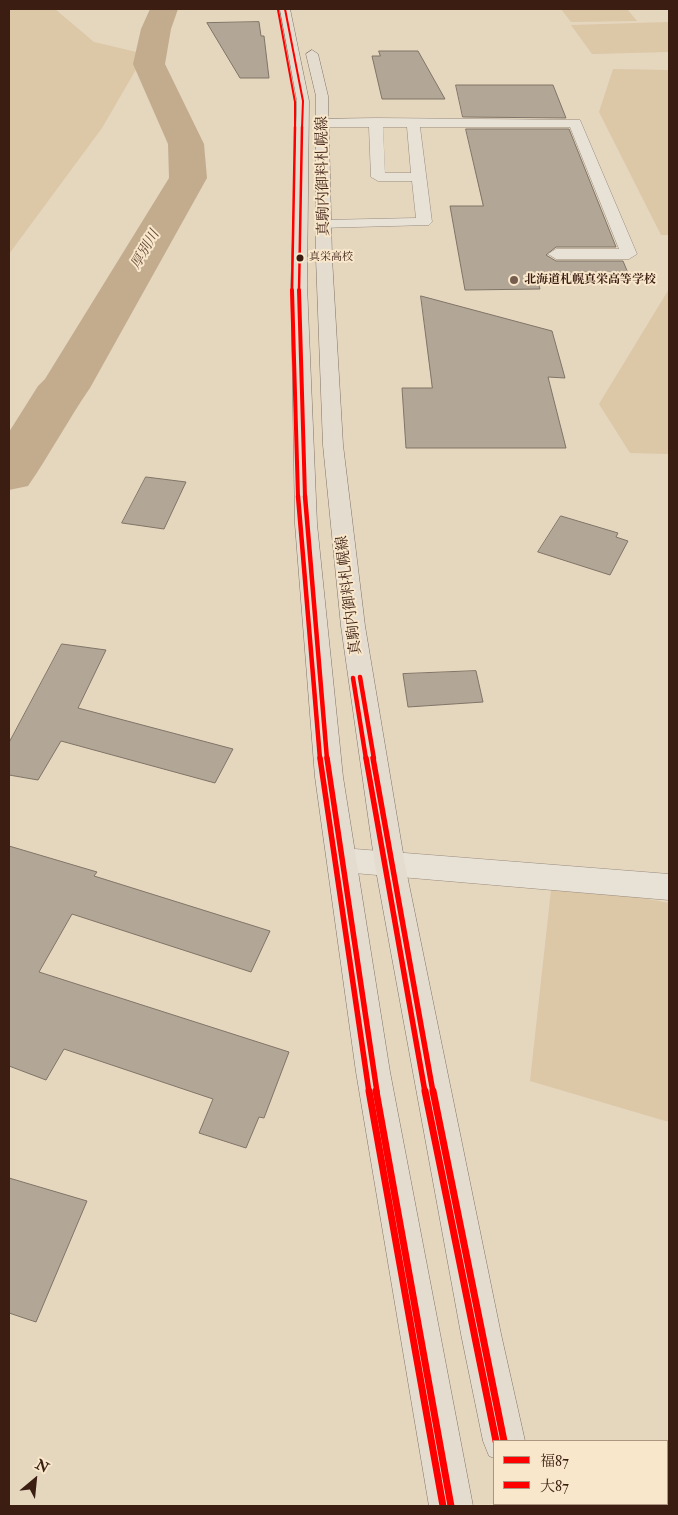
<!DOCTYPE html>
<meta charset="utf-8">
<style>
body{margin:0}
#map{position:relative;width:678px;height:1515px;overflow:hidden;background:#e5d6be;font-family:"IM FELL Double Pica","Noto Serif JP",serif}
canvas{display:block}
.frame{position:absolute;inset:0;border:10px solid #3b1d12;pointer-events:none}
.legend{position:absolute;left:493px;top:1440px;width:175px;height:65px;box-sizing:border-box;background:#f8e7cb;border:1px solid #ac9681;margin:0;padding:6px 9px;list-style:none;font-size:15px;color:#3b1d12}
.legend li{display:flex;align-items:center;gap:10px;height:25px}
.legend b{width:25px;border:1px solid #ac9681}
.north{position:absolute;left:10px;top:1455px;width:50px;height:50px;-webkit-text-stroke:4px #f8e7cb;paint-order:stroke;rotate:28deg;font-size:14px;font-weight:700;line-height:20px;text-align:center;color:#3b1d12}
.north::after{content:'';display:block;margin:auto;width:18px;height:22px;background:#3b1d12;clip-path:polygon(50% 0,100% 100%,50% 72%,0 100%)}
</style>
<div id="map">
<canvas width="678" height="1515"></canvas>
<div class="frame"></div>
<ul class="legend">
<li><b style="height:6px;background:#f00"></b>福87</li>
<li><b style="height:6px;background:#f00"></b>大87</li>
</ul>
<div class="north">N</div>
</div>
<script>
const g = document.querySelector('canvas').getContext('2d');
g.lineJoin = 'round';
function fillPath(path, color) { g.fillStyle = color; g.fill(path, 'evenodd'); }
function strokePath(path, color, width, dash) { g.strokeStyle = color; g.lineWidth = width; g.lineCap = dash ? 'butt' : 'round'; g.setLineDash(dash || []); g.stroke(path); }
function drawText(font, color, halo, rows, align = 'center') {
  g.font = font + ' "IM FELL Double Pica","Noto Serif JP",serif'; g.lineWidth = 4; g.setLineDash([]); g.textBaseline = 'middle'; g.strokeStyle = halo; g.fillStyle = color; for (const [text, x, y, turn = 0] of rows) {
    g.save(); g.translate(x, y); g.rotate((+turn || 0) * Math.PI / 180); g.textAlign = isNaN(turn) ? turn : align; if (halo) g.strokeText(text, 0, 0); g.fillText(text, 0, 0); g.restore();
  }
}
fillPath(new Path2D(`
 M9 9H55L94 42 145 54 102 128 9 254Z
 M561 9H627L637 21 571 22Z
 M669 22V52L592 54 571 25Z
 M613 69 669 70V235H661L599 112Z
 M669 289V454L630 453 599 404Z
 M552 881 669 903V1122L530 1081Z`), '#dcc7a7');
fillPath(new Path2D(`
 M150 9H178L171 29 165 64 204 144 207 178 90 388C68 420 50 454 28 486L9 490V432L38 386 45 379 169 178 168 144 133 64 141 29Z`), '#c3ac8e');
const building = new Path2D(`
 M259 22 261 36H264L269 78H240L207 23Z
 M379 51H418L445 99H382L372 56H380Z
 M456 85H553L566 118 463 117Z
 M466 129H569L616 247H556L546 255 556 261H623L628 273 536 275 540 289 465 290 450 206H483Z
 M421 296 552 331 565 378 548 377 566 448H406L402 388H432Z
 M146 477 186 482 164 529 122 523Z
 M561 516 618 533 616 537 628 541 610 575 538 552Z
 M62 644 106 650 78 708 233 749 215 783 61 741 38 780 9 775V743Z
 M476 671 483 702 408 707 403 674Z
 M9 846 97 872 94 876 270 931 251 972 72 914 39 972 289 1052 264 1118 259 1117 246 1148 199 1133 213 1099 64 1049 46 1080 9 1066Z
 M9 1178 87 1201 36 1322 9 1313Z`);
fillPath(building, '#b2a696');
strokePath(building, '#807467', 1);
const minor = new Path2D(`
 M376 118 580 120 637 254 629 259H556L548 254 556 249H619L570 127H420L432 222 429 225 319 228 317 225 325 220 416 218 412 181H378L371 177 369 127H323L316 123 323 119ZM383 127H407L411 173H385Z
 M342 848 669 874V900L342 872 331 869 327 860 331 851Z`);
const major = new Path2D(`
 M280 9H290L309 101 307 285 317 524 343 777 390 1072 473 1506H429L356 1072 315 777 295 524 291 285 297 101Z
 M312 50 318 54 328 96 332 258 343 445 365 626 405 865 501 1334 525 1441H494V1458L489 1456 483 1441 461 1334 375 865 341 626 323 445 316 258V96L306 54Z
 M496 1504H540L541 1506H497Z`);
strokePath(minor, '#988c7e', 1);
strokePath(major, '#807467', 1);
fillPath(minor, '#e8e1d6');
fillPath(major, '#e4dccf');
strokePath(new Path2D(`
 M285 9 303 101 302 128`), '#f00', 2);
strokePath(new Path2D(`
 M299 291 302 127`), '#f00', 2.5);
strokePath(new Path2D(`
 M299 290 305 497`), '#f00', 4);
strokePath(new Path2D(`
 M305 496 327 759
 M360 677 374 759`), '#f00', 4.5);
strokePath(new Path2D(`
 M327 758 377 1092
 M373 758 433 1092`), '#f00', 5.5);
strokePath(new Path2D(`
 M376 1091 451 1506
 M433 1091 504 1441`), '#f00', 7);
strokePath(new Path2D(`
 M278 10 295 102V128`), '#f00', 2);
strokePath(new Path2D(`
 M292 291 295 127`), '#f00', 2.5);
strokePath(new Path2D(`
 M292 290 298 497`), '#f00', 4);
strokePath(new Path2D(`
 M298 496 320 759
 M353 678 366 759`), '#f00', 4.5);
strokePath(new Path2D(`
 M320 758 369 1092
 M366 758 425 1092`), '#f00', 5.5);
strokePath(new Path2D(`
 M369 1091 443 1506
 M425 1091 496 1441`), '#f00', 7);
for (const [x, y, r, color] of [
 [300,258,4.5,"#3b1d12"],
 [514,280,5,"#765e4e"]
]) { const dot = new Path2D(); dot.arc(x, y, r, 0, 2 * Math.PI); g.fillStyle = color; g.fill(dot); strokePath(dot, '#f8e7cb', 2); }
drawText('11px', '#3b1d12', '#f8e7cb', [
 ["真栄高校",309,258]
], 'left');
drawText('bold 12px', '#3b1d12', '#f8e7cb', [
 ["北海道札幌真栄高等学校",524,280]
], 'left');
drawText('italic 14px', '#664936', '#f8e7cb', [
 ["厚別川",146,250,-60]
]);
drawText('15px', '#3b1d12', '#f8e7cb', [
 ["真駒内御料札幌線",324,176,-91],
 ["真駒内御料札幌線",350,595,-97]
]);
</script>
